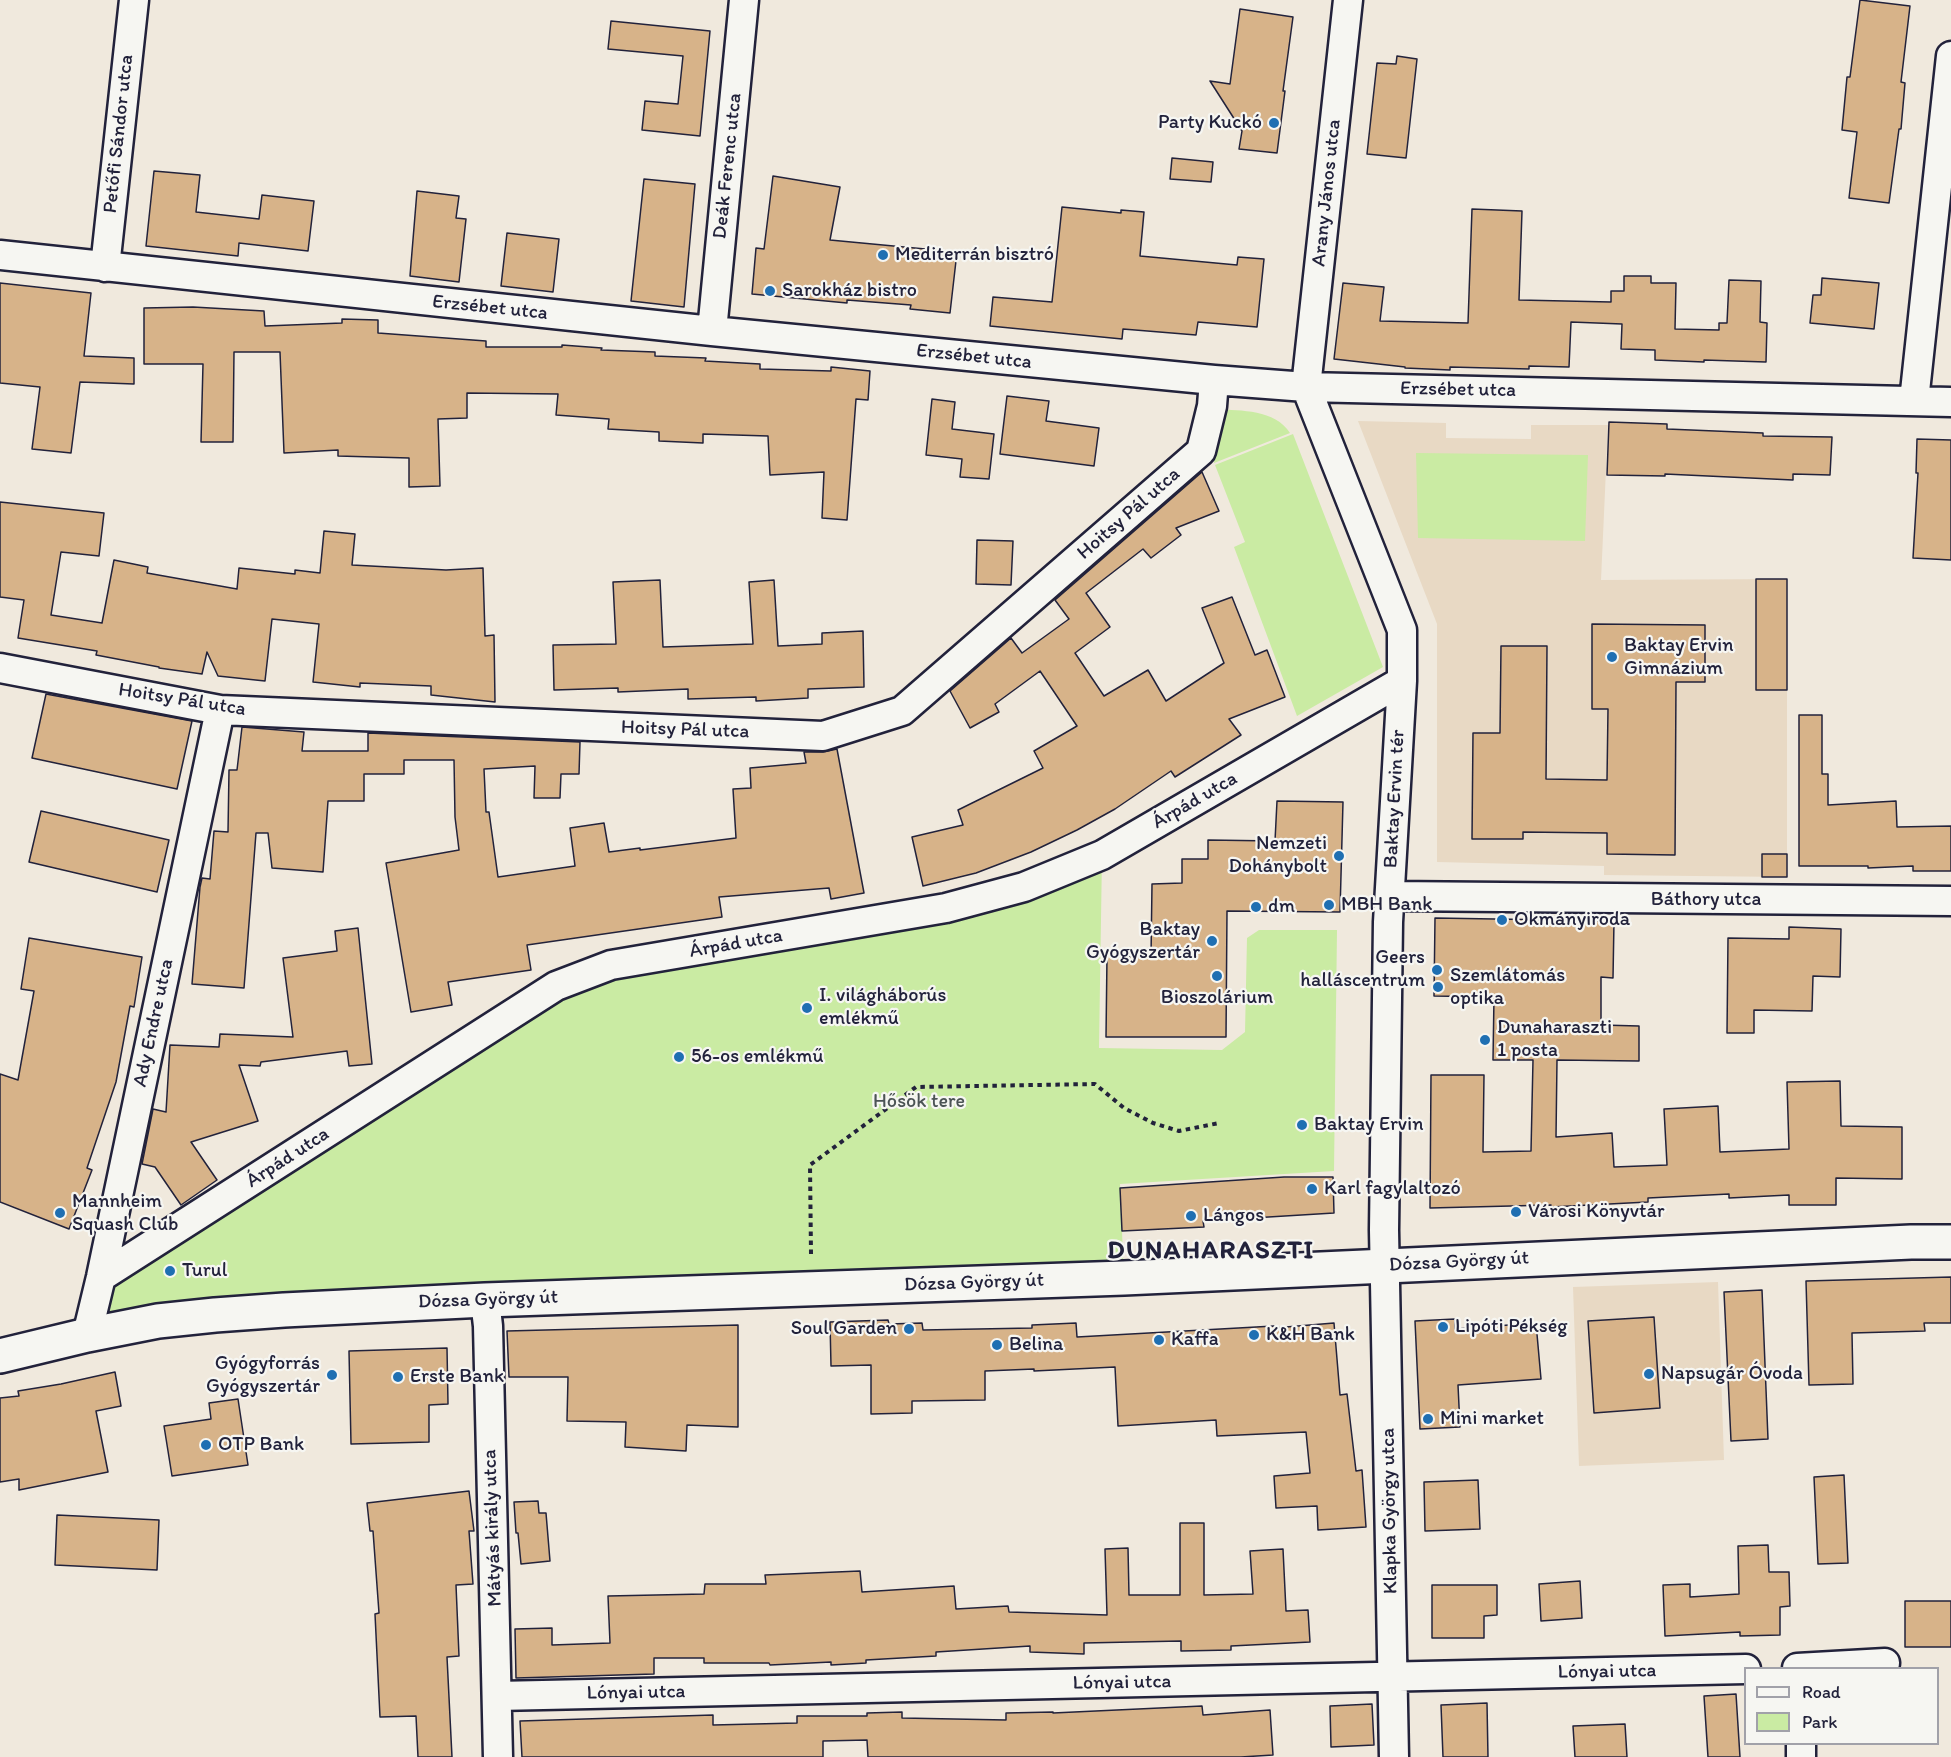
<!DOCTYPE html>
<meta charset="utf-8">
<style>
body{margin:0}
#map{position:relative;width:1951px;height:1757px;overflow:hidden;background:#f0e9dd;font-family:Itim,sans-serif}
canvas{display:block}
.legend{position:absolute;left:1744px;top:1667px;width:195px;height:78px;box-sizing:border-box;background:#f6f6f2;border:2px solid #a1a1a9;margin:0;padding:8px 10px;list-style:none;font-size:18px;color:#22223b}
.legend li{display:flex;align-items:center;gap:12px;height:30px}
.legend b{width:30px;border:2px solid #a1a1a9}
</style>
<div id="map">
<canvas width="1951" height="1757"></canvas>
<ul class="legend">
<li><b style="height:8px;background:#f6f6f2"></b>Road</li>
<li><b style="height:16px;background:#caeba3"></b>Park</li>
</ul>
</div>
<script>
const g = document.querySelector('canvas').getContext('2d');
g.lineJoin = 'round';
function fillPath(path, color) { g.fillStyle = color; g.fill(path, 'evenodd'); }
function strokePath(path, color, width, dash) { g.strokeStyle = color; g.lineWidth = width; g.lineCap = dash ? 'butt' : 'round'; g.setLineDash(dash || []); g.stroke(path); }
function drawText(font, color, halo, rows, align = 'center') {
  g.font = font + ' Itim,sans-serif'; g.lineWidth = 4.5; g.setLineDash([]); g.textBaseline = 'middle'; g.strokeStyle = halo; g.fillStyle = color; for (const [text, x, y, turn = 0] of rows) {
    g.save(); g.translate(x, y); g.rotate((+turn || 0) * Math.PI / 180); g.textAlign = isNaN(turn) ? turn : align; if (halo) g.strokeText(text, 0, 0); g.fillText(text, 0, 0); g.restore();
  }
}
fillPath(new Path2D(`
 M1358 421 1446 423V438L1531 439V425H1608L1601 580 1787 579V877L1604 875V866L1437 862V624Z
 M1718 1282 1724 1460 1579 1466 1573 1287Z`), '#e8d9c4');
fillPath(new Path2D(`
 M1217 409C1241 411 1275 409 1290 433L1214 463Z
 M1293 434 1383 667 1297 716 1234 547 1245 542 1215 465Z
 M1416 453 1588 455 1585 541 1418 538Z
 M1102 855 1099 1048 1222 1050 1245 1032 1247 938 1259 930H1337L1334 1171 1120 1184 1124 1278 87 1335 98 1292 556 986 946 908Z`), '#caeba3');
const building = new Path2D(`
 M1860 0 1910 6 1901 82 1905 83 1901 129H1899L1889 203 1849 198 1857 132 1842 130 1847 77H1850Z
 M1240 9 1293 17 1283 91H1285L1277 153 1239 149 1242 131 1210 81 1230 84Z
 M611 21 710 31 700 136 642 130 645 101 678 104 683 56 608 49Z
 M1397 56 1417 59 1406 158 1367 154 1377 63 1396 64Z
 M1172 158 1213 162 1211 182 1170 179Z
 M154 171 200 175 196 212 259 219 262 195 314 201 308 251 239 243 238 256 146 246Z
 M773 176 840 187 830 240 957 252 950 313 910 309 911 305 847 300V303L752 294 756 248 764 249Z
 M644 179 695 184 684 307 631 301Z
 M417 191 459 196 456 218 466 219 459 282 410 276Z
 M1062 207 1121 213V210L1144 212 1140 256 1237 265 1238 257 1264 259 1257 327 1198 322 1196 335 1123 329 1122 339 990 326 993 297 1052 302Z
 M1472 209 1522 211 1519 300 1611 302V291H1624V276H1651V283H1676L1675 329 1719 330V323H1727L1729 280 1761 281 1760 322 1767 323 1766 362 1704 360V362L1655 360V350L1621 349 1622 324 1571 322 1569 367 1529 366V369L1450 367V370L1405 368V367L1334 359 1343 283 1384 287 1380 321 1468 323Z
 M507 233 559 239 553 292 501 286Z
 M1822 278 1879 283 1874 329 1810 323 1813 295H1821Z
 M0 283 91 293 84 356 134 358V384L80 382 71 453 32 449 40 387 0 383Z
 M193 307 264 311 265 326 342 323V319L378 320V333L486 341V347H562V345L602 348 601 350 655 352V356L706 358 705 361 760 364V369L831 371V367L870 371 868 400 856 399 847 520 822 518 824 472 770 475 768 436 703 434V443L659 441V432L608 429 609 419 556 415 558 394 467 393V418L438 419 440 486 409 487V458L338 456V450L284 453 280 352H234L233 442H201L203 364H144V308Z
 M1007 396 1049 401 1046 421 1099 428 1094 466 1000 454Z
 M932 399 955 402 952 429 994 434 989 479 960 477 962 459 926 455Z
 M1609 422 1667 424V429L1763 433V436L1832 437 1830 475 1793 474V480L1665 474V476L1607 475Z
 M1917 439 1951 440V560L1913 558 1918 473H1916Z
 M1202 472 1219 511 1176 528 1181 535 1151 558 1143 549 1086 593 1110 627 1075 653 1104 696 1148 670 1166 701 1224 663 1202 608 1232 597 1255 655 1267 650 1285 697 1229 719 1241 735 1175 777 1171 771 1115 809 1077 830 1031 852 976 873 923 886 912 837 963 825 958 810 1043 768 1034 751 1077 726 1040 671 995 704 999 712 970 728 950 691 1011 638 1022 653 1069 619 1055 600Z
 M0 502 104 513 99 556 61 552 51 615 102 623 114 560 148 567 147 573 237 589 239 568 295 574V570L320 573 324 531 355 534 352 565 446 570 483 568 485 636 494 635 495 702 431 695V686L360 683V687L313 682 319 624 272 619 265 681 218 676 207 652 202 674 159 668V667L96 655 97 651 18 638 24 600 0 597Z
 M977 540 1013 541 1011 585 976 584Z
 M1756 579H1787V690H1756Z
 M660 580 663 647 753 644 749 582 774 580 778 646 822 644V633L863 631 864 687 808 689V698L756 701V697L688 699V689L618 692V688L554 690 553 645 616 644 613 582Z
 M1592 624 1705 625V682H1676L1675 855 1607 854V833L1523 832V839H1472L1473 733H1500L1501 646H1547L1546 779 1607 780 1608 709H1592Z
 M46 694 192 721 177 789 32 758Z
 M1799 715H1822V774H1828V805L1896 801 1897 827 1951 826V871H1913V866L1868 868V866H1799Z
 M242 727 304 732 302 751H368V733L580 742 579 774H561L560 798H534L535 766 484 769 486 812H489L498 877 575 866 570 828 604 823 609 852 640 848V850L736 838 733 789 751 788 750 768 806 763 804 752H823L837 749 864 893 831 899 829 888 719 897 722 917 527 945 531 970 448 982 452 1005 411 1012 386 863 459 850 455 817 454 760H404V774H364V801H328L323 872 272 868 268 833H256L244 988 192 984 200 887 202 878 210 879 214 831 228 832 229 770H237Z
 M1277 801 1343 802 1340 912 1227 911 1226 1037H1106L1107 956 1151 957 1152 884 1182 883V859H1208V840L1275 841Z
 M41 811 169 840 157 892 29 862Z
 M1762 854H1787V877H1762Z
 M1435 918 1614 921 1613 978 1601 977V1025L1639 1026V1061L1557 1060 1556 1137 1612 1133 1614 1167 1667 1165 1664 1109 1718 1106 1720 1152 1789 1149 1787 1082 1840 1081 1841 1126 1902 1127V1179L1836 1178V1205H1789V1195L1729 1198V1194L1648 1198V1202L1551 1207V1205L1430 1208 1431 1075H1484L1483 1152 1531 1151 1533 1060H1493L1494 997 1434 996Z
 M1789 927 1841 929 1840 977 1813 976 1812 1011 1754 1010V1033H1727L1728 938 1789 939Z
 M358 928 372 1064 349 1066 347 1051 261 1062 260 1066 239 1065 258 1121 191 1142 217 1180 181 1205 155 1167 142 1164 153 1109 166 1112 170 1045 219 1047 220 1034 293 1037 283 958 337 951 335 931Z
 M29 938 142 957 134 1007 130 1006 116 1082 87 1168 92 1170 69 1229 0 1202V1074L18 1080 34 991 21 989Z
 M1284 1177H1333L1334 1213 1203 1221 1204 1227 1122 1231 1120 1188Z
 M1951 1277V1323H1924L1925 1331 1852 1333 1853 1384 1809 1385 1806 1281Z
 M1762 1290 1768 1439 1731 1441 1724 1292Z
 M1654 1317 1660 1408 1594 1413 1588 1321Z
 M1455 1319V1329L1536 1323 1541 1379 1458 1385 1460 1427 1420 1429 1415 1321Z
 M888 1320 889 1324 922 1323 923 1330 1032 1328V1325L1076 1323 1077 1337 1274 1326V1328L1334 1323 1340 1395 1347 1394 1356 1471 1362 1470 1366 1527 1318 1530 1317 1506 1276 1508 1274 1476 1310 1473 1306 1432 1217 1436 1216 1420 1118 1426 1115 1367 1034 1371V1369L985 1371V1400L912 1401V1413L871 1414V1365L831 1366 830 1322Z
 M738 1325V1427L687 1425 686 1451 625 1447 626 1422 567 1421 568 1377H509L507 1331Z
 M447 1348 448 1404 429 1405V1442L351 1444 349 1351Z
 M115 1372 121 1406 96 1411 108 1472 19 1490V1479L0 1482V1398L19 1396 18 1391 61 1384Z
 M238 1399 248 1465 172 1476 164 1426 211 1419 209 1403Z
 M1844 1475 1848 1563 1818 1564 1814 1477Z
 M1478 1480 1480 1529 1425 1531 1424 1482Z
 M469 1491 474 1531H469L473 1584 456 1585 459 1656 447 1657 452 1757H418L416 1716 380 1717 375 1614 379 1613 373 1531H370L367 1503Z
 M538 1501 539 1513H546L550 1561 521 1564 518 1533H516L514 1502Z
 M57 1515 159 1520 157 1570 55 1565Z
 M1180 1523H1204V1595L1253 1594 1250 1551 1283 1549 1286 1611 1308 1610 1310 1642 1231 1646V1650L1181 1651V1641L1084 1643V1654L1030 1652V1646L936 1652V1656L866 1660V1663L831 1665V1662L770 1665 769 1663H704V1658H654V1674L516 1678 515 1629 552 1628V1645L610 1643 608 1596 704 1594 705 1584H766L765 1575 860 1571 862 1592 954 1586 956 1609 1008 1606 1009 1612 1107 1615 1105 1549 1128 1548 1129 1595H1180Z
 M1768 1545 1769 1572H1789L1790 1606 1780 1607V1635L1740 1636V1632L1665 1636 1663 1585 1690 1584V1597L1739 1594 1738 1546Z
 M1580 1581 1582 1618 1541 1621 1539 1584Z
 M1432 1585H1497V1615L1484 1616V1638H1432Z
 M1905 1601H1951V1647H1905Z
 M1736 1694 1740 1757H1708L1704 1696Z
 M1487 1703 1488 1757H1443L1441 1705Z
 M1372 1704 1374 1745 1331 1747 1330 1706Z
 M1202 1706 1203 1715 1270 1710 1273 1755 1241 1757H868L867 1740 823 1741V1757H522L520 1721 713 1715V1725L797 1723V1716H867V1713L902 1712V1718L1006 1720V1713L1053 1712V1713Z
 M1625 1724 1627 1757H1575L1573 1726Z`);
fillPath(building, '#d7b389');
strokePath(building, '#22223b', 1.5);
const street = new Path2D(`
 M1348 0 1306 387 1402 630V681L1388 922 1384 1230 1394 1757
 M0 255 712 331 1214 380 1306 387 1951 402
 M105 267 134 0
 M712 331 744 0
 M1914 401 1951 56
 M0 668 220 710 823 736 902 711 1201 451 1212 406 1214 380
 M1390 896 1951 901
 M101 1277 556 986 611 965 946 908 1024 887 1102 855 1402 681
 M485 1300 488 1326 498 1757
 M87 1335 101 1277 220 710
 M1797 1668 1885 1663
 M497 1696 1746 1669
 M1801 1744V1757`);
const secondary = new Path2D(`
 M0 1356 87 1335 158 1321 215 1315 284 1310 485 1300 1124 1278 1911 1242H1951`);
strokePath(street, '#22223b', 33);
strokePath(secondary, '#22223b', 38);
strokePath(new Path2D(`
 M811 1254 810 1165 916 1087 1095 1084 1124 1108 1153 1123 1179 1131 1219 1123`), '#22223b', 4, [4.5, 4.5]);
strokePath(street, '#f6f6f2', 28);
strokePath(secondary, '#f6f6f2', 33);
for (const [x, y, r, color] of [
 [1274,123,6,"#1f6fb2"],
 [883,255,6,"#1f6fb2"],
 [770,291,6,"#1f6fb2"],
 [1612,657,6,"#1f6fb2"],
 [1339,856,6,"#1f6fb2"],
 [1329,905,6,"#1f6fb2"],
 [1256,907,6,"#1f6fb2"],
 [1502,920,6,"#1f6fb2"],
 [1212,941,6,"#1f6fb2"],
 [1437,970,6,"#1f6fb2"],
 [1217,976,6,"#1f6fb2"],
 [1438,987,6,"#1f6fb2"],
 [807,1008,6,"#1f6fb2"],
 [1485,1040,6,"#1f6fb2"],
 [679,1057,6,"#1f6fb2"],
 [1302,1125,6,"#1f6fb2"],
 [1312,1189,6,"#1f6fb2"],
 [1516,1212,6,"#1f6fb2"],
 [60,1213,6,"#1f6fb2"],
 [1191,1216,6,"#1f6fb2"],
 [170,1271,6,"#1f6fb2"],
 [1443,1327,6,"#1f6fb2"],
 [909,1329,6,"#1f6fb2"],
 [1254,1335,6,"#1f6fb2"],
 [1159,1340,6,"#1f6fb2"],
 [997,1345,6,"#1f6fb2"],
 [1649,1374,6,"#1f6fb2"],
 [332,1375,6,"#1f6fb2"],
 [398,1377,6,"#1f6fb2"],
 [1428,1419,6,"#1f6fb2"],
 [206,1445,6,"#1f6fb2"]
]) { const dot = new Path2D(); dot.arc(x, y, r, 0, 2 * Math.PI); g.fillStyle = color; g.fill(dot); strokePath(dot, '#f6f6f2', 2); }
drawText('20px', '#22223b', '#f6f6f2', [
 ["Party Kuckó",1262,123,"right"],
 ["Mediterrán bisztró",895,255],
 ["Sarokház bistro",782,291],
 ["Baktay Ervin",1624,646],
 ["Gimnázium",1624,669],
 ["Nemzeti",1327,844,"right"],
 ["Dohánybolt",1327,867,"right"],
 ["MBH Bank",1341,905],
 ["dm",1268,907],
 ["Okmányiroda",1514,920],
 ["Baktay",1200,930,"right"],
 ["Gyógyszertár",1200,953,"right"],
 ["Geers",1425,958,"right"],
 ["halláscentrum",1425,981,"right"],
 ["Szemlátomás",1450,976],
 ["optika",1450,999],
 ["I. világháborús",819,996],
 ["emlékmű",819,1019],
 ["Bioszolárium",1217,998,"center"],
 ["Dunaharaszti",1497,1028],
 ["1 posta",1497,1051],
 ["56-os emlékmű",691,1057],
 ["Baktay Ervin",1314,1125],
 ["Karl fagylaltozó",1324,1189],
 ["Mannheim",72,1202],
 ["Squash Club",72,1225],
 ["Városi Könyvtár",1528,1212],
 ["Lángos",1203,1216],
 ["Turul",182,1271],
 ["Lipóti Pékség",1455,1327],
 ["Soul Garden",897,1329,"right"],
 ["K&H Bank",1266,1335],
 ["Kaffa",1171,1340],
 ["Belina",1009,1345],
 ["Gyógyforrás",320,1364,"right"],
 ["Gyógyszertár",320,1387,"right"],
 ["Napsugár Óvoda",1661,1374],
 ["Erste Bank",410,1377],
 ["Mini market",1440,1419],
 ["OTP Bank",218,1445]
], 'left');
drawText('20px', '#22223b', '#f6f6f2', [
 ["Petőfi Sándor utca",119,134,-84],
 ["Deák Ferenc utca",728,166,-84],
 ["Arany János utca",1327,193,-84],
 ["Erzsébet utca",490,308,6],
 ["Erzsébet utca",974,357,6],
 ["Erzsébet utca",1458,390,1],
 ["Hoitsy Pál utca",1129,514,-41],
 ["Hoitsy Pál utca",182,700,9],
 ["Hoitsy Pál utca",685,730,2],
 ["Baktay Ervin tér",1395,799,-87],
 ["Árpád utca",1195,801,-30],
 ["Báthory utca",1706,900],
 ["Árpád utca",736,944,-10],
 ["Ady Endre utca",154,1023,-78],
 ["Árpád utca",288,1158,-33],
 ["Dózsa György út",1459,1262,-3],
 ["Dózsa György út",974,1283,-2],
 ["Dózsa György út",488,1300,-2],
 ["Klapka György utca",1390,1511,-91],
 ["Mátyás király utca",493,1528,-92],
 ["Lónyai utca",1607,1672,-1],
 ["Lónyai utca",1122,1683,-1],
 ["Lónyai utca",636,1693,-1]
]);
drawText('20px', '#4c5455', '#f6f6f2', [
 ["Hősök tere",919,1102]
]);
g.letterSpacing = '1.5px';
drawText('bold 26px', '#22223b', '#f6f6f2', [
 ["DUNAHARASZTI",1211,1251]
]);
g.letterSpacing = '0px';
</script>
